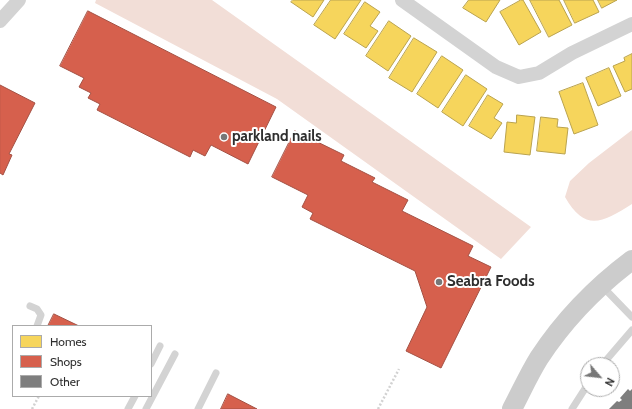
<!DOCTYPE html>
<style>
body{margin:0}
#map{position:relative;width:632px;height:409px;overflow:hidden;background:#fff;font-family:Cabin,sans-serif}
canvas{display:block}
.legend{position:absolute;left:12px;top:325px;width:140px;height:72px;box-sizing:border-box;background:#fff;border:1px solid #ababab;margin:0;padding:5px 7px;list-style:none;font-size:12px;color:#2e2e2e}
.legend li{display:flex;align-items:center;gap:8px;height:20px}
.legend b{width:20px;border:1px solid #ababab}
.north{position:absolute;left:580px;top:357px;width:40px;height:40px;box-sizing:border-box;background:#fff;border:1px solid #ababab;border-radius:50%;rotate:118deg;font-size:11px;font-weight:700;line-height:16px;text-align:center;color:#2e2e2e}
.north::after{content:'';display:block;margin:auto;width:14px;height:18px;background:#777;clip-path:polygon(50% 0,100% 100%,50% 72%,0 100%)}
</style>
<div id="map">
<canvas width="632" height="409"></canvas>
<ul class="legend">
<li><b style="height:11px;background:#f6d55c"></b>Homes</li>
<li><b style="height:11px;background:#d6604d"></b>Shops</li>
<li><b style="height:11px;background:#7e7e7e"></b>Other</li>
</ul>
<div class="north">N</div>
</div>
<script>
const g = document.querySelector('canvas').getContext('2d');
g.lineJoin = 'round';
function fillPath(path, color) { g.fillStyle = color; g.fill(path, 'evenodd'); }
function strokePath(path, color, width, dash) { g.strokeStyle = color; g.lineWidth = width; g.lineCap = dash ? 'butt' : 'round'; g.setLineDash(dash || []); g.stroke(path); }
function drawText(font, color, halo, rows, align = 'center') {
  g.font = font + ' Cabin,sans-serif'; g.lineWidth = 4; g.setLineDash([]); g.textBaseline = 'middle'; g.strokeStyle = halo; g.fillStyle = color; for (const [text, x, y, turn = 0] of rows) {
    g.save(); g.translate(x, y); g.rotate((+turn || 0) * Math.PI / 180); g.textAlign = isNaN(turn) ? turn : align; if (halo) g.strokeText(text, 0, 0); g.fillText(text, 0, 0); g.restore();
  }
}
fillPath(new Path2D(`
 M96 0H212L531 227 501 259 277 99 95 3Z
 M632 130V204C602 223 585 232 565 197L570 181 589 163Z`), '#f2ded7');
const homes = new Path2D(`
 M293 0H324L313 17 291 2Z
 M331 0H361L335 39 314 25Z
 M469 0H500L486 22 463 8Z
 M521 0H523L541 32 519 45 500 12Z
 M530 0H559L572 25 549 37Z
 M564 0H593L599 12 575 23Z
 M598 0H617L602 8Z
 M365 2 380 12 370 26 378 31 366 48 344 34Z
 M389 21 411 36 388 71 366 56Z
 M414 38 437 52 412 92 389 78Z
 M632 54V89L625 92 613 66 625 61 624 58Z
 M442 56 463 70 438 108 417 94Z
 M609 68 621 96 598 106 586 78Z
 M466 75 487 89 463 126 442 112Z
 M583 83 598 125 574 134 559 92Z
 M488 95 503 104 494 118 502 123 491 139 469 126Z
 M517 115 535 117 530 155 504 152 507 122 516 123Z
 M541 117 558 119 557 127 568 128 565 154 537 151Z`);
fillPath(homes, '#f6d55c');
strokePath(homes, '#baa34e', 1);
const shops = new Path2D(`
 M88 11 276 107 248 164 211 145 205 156 193 150 190 157 97 110 100 104 88 98 91 93 79 87 84 78 60 66Z
 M0 85 35 103 9 154 12 155 3 175 0 173Z
 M295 131 344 155 341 161 375 178 372 182 408 200 402 211 473 246 468 256 491 267 441 368 406 351 427 307 415 271 310 219 313 213 302 207 308 195 272 177Z
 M54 314 79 326H48Z
 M228 394 257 409H221Z`);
fillPath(shops, '#d6604d');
strokePath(shops, '#a45144', 1);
fillPath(new Path2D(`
 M628 389 630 391 632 389V409H609L617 401 619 402 622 400 620 398Z`), '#7e7e7e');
strokePath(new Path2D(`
 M32 409 39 396
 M378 409 399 369`), '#d2d2d2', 2.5, [2, 2]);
strokePath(new Path2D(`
 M602 286 632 317
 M30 306 37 309 41 315 37 326
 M151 364 160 346
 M602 365 632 330
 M128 409 135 396
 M146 409 175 354
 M198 409 216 373
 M572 409 588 384`), '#d3d3d3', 7);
strokePath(new Path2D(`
 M402 0 496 67 519 77 539 73 572 53 632 24
 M0 21 19 0`), '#d3d3d3', 14);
strokePath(new Path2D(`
 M512 409C521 392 529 374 539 358 564 320 596 287 632 260`), '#ccc', 20);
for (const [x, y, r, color] of [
 [224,137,4,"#777"],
 [439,282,4,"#777"]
]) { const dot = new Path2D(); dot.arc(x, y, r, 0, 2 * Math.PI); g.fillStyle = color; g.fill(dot); strokePath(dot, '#fff', 1.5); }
drawText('bold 15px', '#2e2e2e', '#fff', [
 ["parkland nails",232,137],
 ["Seabra Foods",447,282]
], 'left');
</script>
